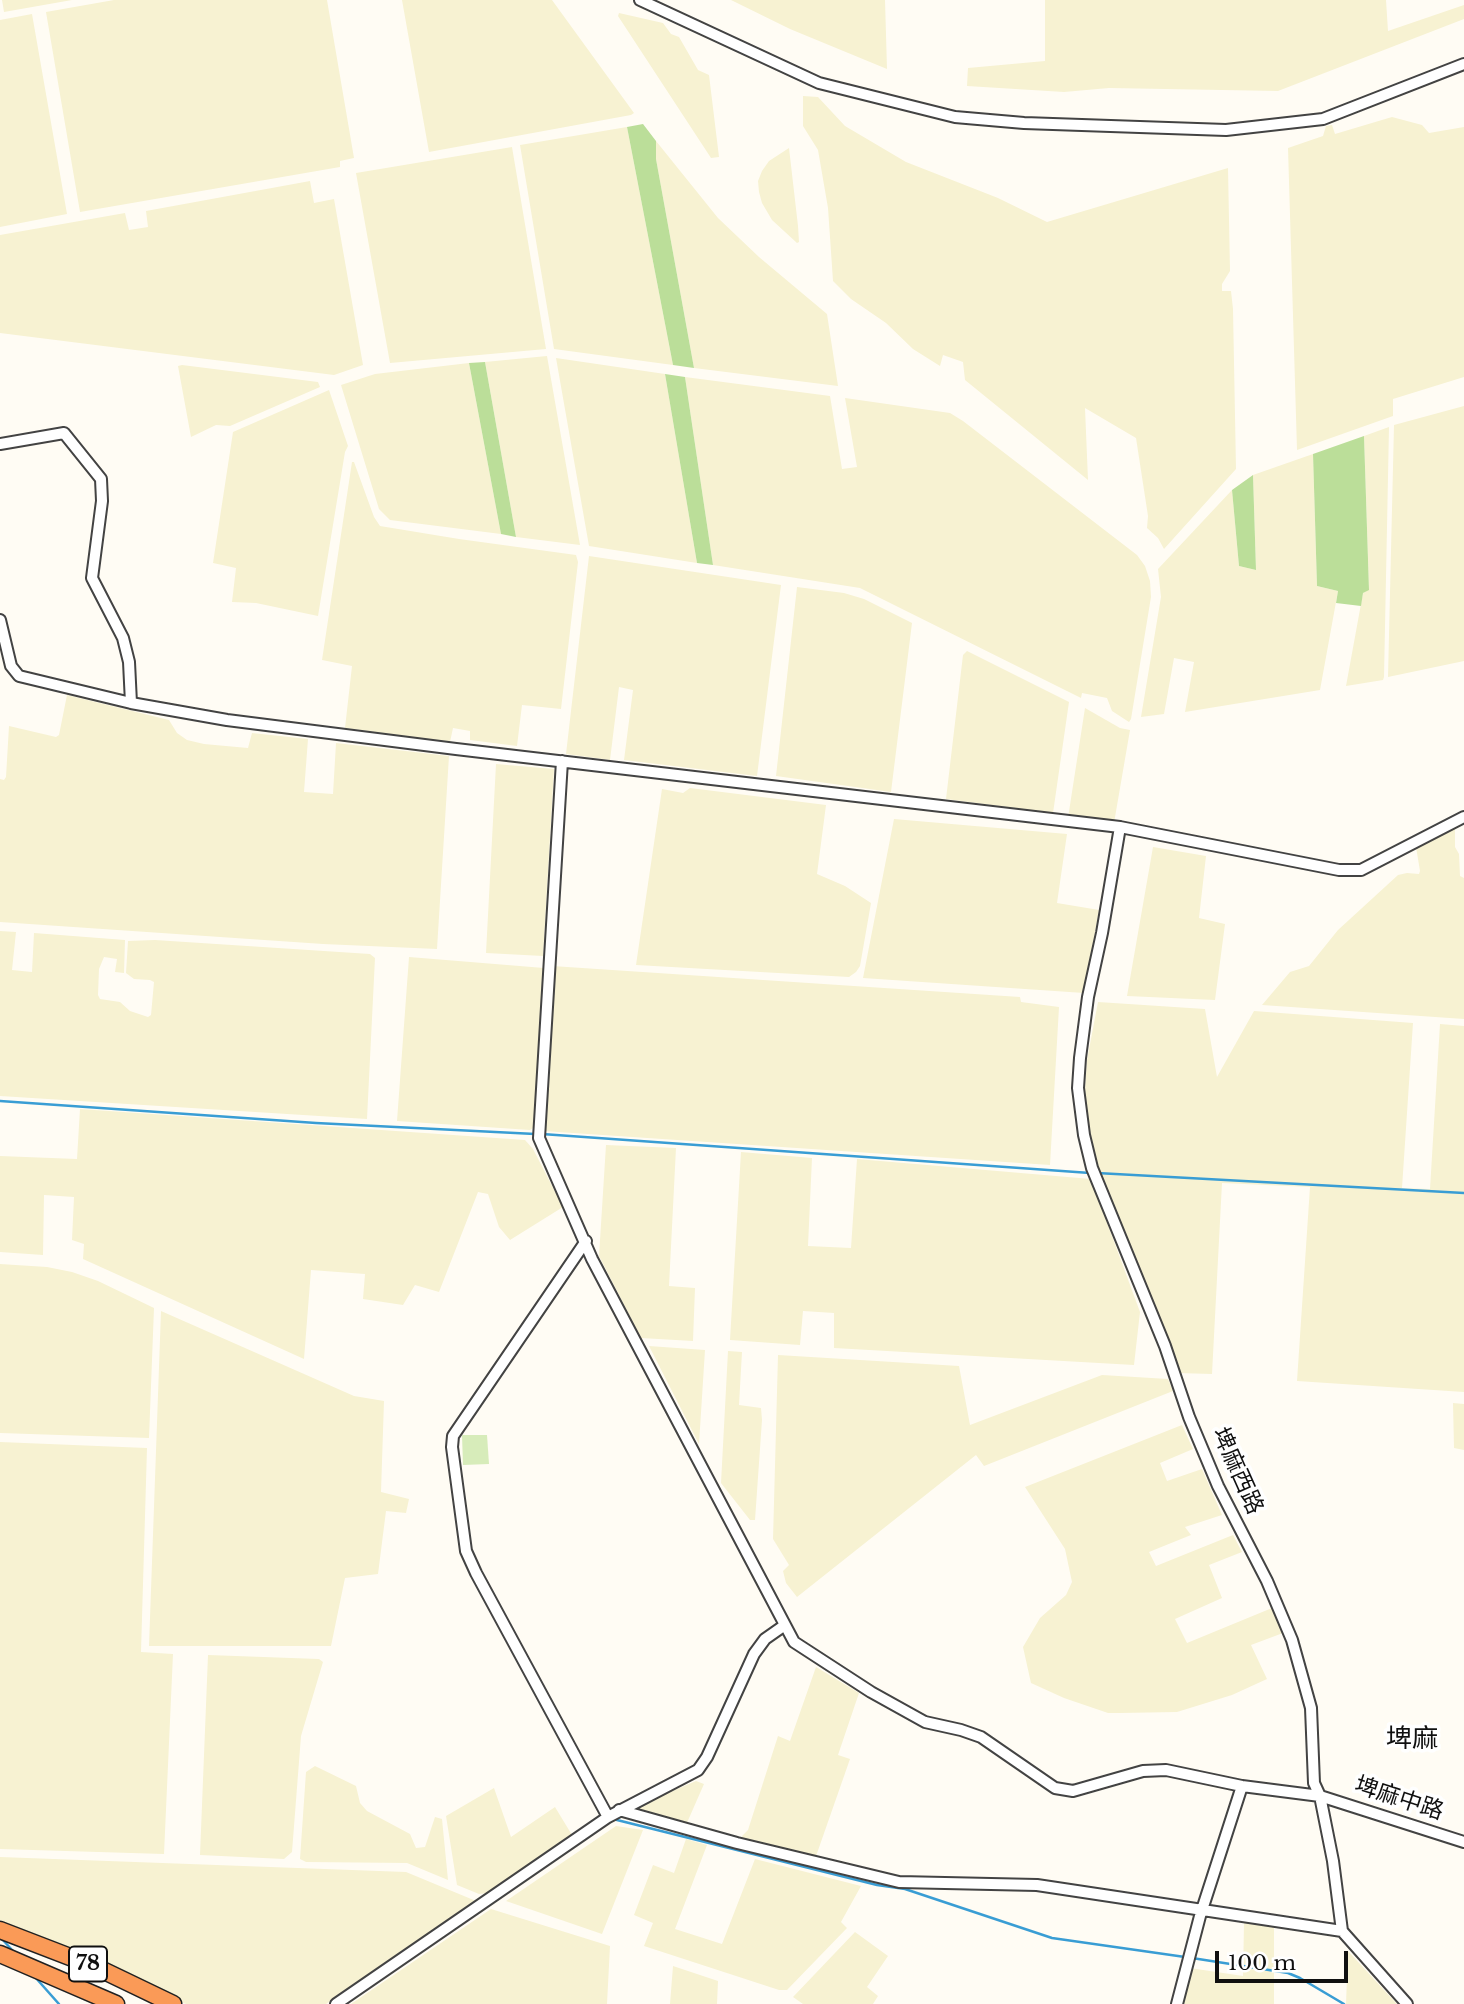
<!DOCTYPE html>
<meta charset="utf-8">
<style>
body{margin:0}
#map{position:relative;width:1464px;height:2004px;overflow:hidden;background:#fffcf4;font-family:"Libre Baskerville",serif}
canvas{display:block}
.scale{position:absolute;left:1215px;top:1951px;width:133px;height:32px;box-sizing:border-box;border:4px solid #101010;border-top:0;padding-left:9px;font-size:21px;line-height:24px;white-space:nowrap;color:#101010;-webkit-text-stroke:5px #fff;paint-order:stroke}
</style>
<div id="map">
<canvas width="1464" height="2004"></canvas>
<div class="scale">100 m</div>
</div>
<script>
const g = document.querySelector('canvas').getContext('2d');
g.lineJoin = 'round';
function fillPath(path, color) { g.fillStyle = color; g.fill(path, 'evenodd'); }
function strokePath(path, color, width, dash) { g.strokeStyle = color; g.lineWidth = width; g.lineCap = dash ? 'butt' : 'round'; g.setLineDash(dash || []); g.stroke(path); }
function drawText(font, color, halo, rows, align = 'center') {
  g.font = font + ' "Libre Baskerville","Noto Sans TC",serif'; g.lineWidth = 7; g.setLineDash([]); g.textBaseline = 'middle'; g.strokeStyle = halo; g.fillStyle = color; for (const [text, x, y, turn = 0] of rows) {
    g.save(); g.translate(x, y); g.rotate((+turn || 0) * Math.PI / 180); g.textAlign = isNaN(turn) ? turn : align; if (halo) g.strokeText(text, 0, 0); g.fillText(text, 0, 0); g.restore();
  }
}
fillPath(new Path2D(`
 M2 0H72L4 12Z
 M114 0H327L354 158 340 161V167L80 212 46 12Z
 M402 0H552L634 113 631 115 429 152Z
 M731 0H885L887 69 790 29Z
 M1045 0H1386L1388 31 1464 5V19L1278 91 1109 88 1064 92 967 86 968 68 1045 61Z
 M619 13 663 23 671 34 679 37 698 70 709 75 719 157 711 158 618 16Z
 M32 14 67 214 0 227V20Z
 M803 96 818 97 845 126 906 162 998 198 1047 222 1228 168 1230 271 1222 284V291H1231L1233 309 1236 469 1164 549 1158 538 1147 528 1148 516 1136 438 1085 408 1088 480 965 380 963 362 943 355 940 366 913 349 886 323 851 299 833 281 828 208 818 150 803 126Z
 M1392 117 1422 125 1429 133 1464 127V377L1393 399V416L1297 450 1288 148 1323 136 1326 126 1332 125 1335 134Z
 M627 127 673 365 554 349 520 145Z
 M656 141 718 218 759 257 827 314 838 386 694 368 656 159Z
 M512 147 546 349 390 363 356 173Z
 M789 148 798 226 799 242 797 243 772 220 762 203 759 192 758 181 762 171 769 161Z
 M310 181 314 203 334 199 363 365 334 375 0 333V235L125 213 129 230 148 227 146 211Z
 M547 356 580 545 516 537 485 362Z
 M556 358 665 374 697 563 589 546Z
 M469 363 501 534 390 520 379 509 341 385 375 374Z
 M182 365 318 382 320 387 230 426 216 425 191 437 178 366Z
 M685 377 830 396 842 469 857 467 845 398 950 413 963 421 1137 555 1145 566 1150 581 1151 597 1131 719 1129 722 1112 711 1107 698 1082 693 1081 698 860 588 713 565Z
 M329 390 348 446 345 452 318 616 256 603 232 602 236 568 213 563 233 432Z
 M1464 406V661L1388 677 1394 425Z
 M1389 427 1384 677 1383 680 1346 686 1363 593 1369 589 1364 436Z
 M1313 454 1317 586 1338 591 1320 690 1185 712 1194 662 1174 658 1164 714 1141 717 1161 597 1158 569 1232 490 1239 566 1256 570 1253 475Z
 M352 462H354L374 517 380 526 459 539 576 555 578 562 561 709 522 705 517 746 470 740V731L453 728 450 742 345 728 352 666 322 660Z
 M589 556 781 585 757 776 624 760 633 690 619 687 610 760 566 754Z
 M797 587 844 593 864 599 912 623 891 792 776 776Z
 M967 651 1069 702 1053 813 946 799 963 655Z
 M67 695 169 720 177 733 187 740 204 744 248 748 252 733 308 739 304 792 333 794 336 743 449 756 437 949 323 944 0 922V779L4 780 6 777 9 726 56 737 59 735Z
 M1085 708 1120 728 1130 730 1114 823 1068 818Z
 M496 764 554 769 543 956 486 953Z
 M690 788 826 805 817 874 845 886 871 903 860 966 856 972 849 977 636 965 662 789 683 793Z
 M894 819 1067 834 1057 903 1099 910 1084 993 863 978Z
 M1455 826V847L1459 854 1460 876 1464 878V1019L1262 1005 1290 972 1309 966 1338 930 1398 875 1407 873 1419 874 1420 871 1416 847Z
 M1153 847 1206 856 1199 918 1225 924 1215 1000 1127 996Z
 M0 931 16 932 12 970 32 972 34 933 125 940 124 973 115 972 117 959 104 957 99 969 98 995 100 999 120 1002 130 1011 148 1017 151 1015 154 982 150 980 134 979 126 973 128 941 155 940 370 954 375 958 367 1119 0 1096Z
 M409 957 544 968 533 1128 530 1130 397 1121Z
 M552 966 1020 997 1021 1002 1059 1007 1050 1165 543 1131Z
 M1098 1002 1205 1009 1217 1077 1254 1011 1413 1023 1402 1188 1430 1189 1440 1024 1464 1026V1392L1297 1381 1310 1187 1222 1183 1212 1374 1177 1373 1097 1165 1090 1142 1085 1089 1087 1060Z
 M80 1109 525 1140 533 1149 563 1207 510 1240 499 1227 488 1194 478 1192 439 1292 415 1285 403 1305 363 1299 365 1274 311 1270 304 1359 83 1259 84 1244 72 1240 74 1197 44 1195 43 1255 0 1252V1156L77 1159Z
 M606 1145 676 1148 669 1286 695 1288 693 1341 641 1338 599 1256Z
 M741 1152 812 1158 808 1246 851 1248 857 1159 1091 1179 1140 1312 1134 1365 834 1348V1313L803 1311 800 1345 730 1340Z
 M0 1264 47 1267 72 1272 98 1281 154 1308 149 1438 0 1433Z
 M161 1311 354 1396 384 1401 381 1492 409 1499 406 1513 386 1511 378 1574 345 1578 331 1646H149Z
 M649 1346 705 1350 699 1444Z
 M728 1351 742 1352 739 1405 761 1408 762 1420 755 1520H750L721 1483Z
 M778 1355 959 1366 970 1425 1102 1375 1168 1379 1173 1391 984 1466 976 1455 797 1597 786 1583 783 1571 789 1565 773 1539Z
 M1453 1403 1464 1404V1450L1454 1448Z
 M1182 1425 1193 1449 1160 1463 1167 1481 1202 1469 1222 1515 1185 1527 1191 1535 1149 1552 1156 1566 1233 1535 1242 1552 1209 1565 1222 1598 1175 1619 1187 1643 1272 1608 1283 1633 1251 1645 1267 1679 1232 1695 1177 1712 1120 1713H1108L1064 1698 1031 1683 1023 1647 1040 1618 1066 1595 1072 1582 1065 1549 1025 1487Z
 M0 1442 147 1448 141 1652 173 1654 164 1854 0 1849Z
 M208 1655 319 1659 323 1662 301 1736 292 1852 284 1859 200 1855Z
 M816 1667 859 1693 838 1755 850 1759 815 1859 743 1840 742 1836 748 1830 778 1736 790 1741Z
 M315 1766 356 1786 360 1803 367 1811 410 1834 416 1848 425 1847 435 1817 442 1819 448 1880 407 1863 306 1862 300 1859 306 1772Z
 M696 1781 704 1784 686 1825 641 1811 639 1808 642 1804Z
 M494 1788 511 1837 555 1807 572 1835 488 1893 479 1894 457 1885 446 1816Z
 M616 1826 643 1830 602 1934 506 1901Z
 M686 1839 707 1845 675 1929 722 1944 755 1859 861 1886 841 1922 847 1928 787 1990H779L644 1946 653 1923 634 1915 653 1865 674 1873Z
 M0 1857 406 1872 476 1901 326 2004H186L0 1920Z
 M491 1909 610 1946 607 2004H351Z
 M1244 1923 1274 1927V2004H1184L1190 1968 1243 1976Z
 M855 1932 888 1956 867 1987 878 1996 873 2004H803L793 1997Z
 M1348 1951 1397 2004H1346Z
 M673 1966 718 1981 717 2004H670Z`), '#f7f2d2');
fillPath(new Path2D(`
 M462 1435H487L489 1464 463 1465Z`), '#d7ecba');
fillPath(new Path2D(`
 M643 124 656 141V159L694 368 673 365 627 127Z
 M485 362 516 537 501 534 469 363Z
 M665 374 685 377 713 565 697 563Z
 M1364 436 1369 590 1363 593 1361 606 1336 603 1338 591 1317 586 1313 454Z
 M1253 475 1256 570 1239 566 1232 490Z`), '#bbde99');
strokePath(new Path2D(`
 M0 1101 316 1123 535 1134
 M542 1134 1090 1173
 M1097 1173 1464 1193
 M617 1820 877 1885 905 1889 1052 1938 1185 1957
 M1 1938 13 1951
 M1192 1958 1288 1973 1300 1978 1344 2004
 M35 1977 59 2004`), '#399dd4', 2.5);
const minor = new Path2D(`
 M640 0 819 83 955 117 1024 123 1226 130 1323 119 1464 64
 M0 444 64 433 101 479 102 501 92 578 123 638 129 662 131 703
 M0 620 11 666 19 676 131 703 227 720 456 749 1120 827 1339 870H1361L1464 817
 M562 761 539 1138 592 1259 794 1642 871 1692 925 1722 961 1730 981 1737 1055 1788 1073 1791 1143 1771 1166 1770 1242 1786 1320 1796 1464 1842
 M1120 827 1102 933 1088 997 1080 1058 1078 1088 1084 1135 1092 1168 1165 1346 1189 1417 1218 1486 1267 1581 1292 1640 1311 1708 1314 1783 1320 1796 1333 1861 1342 1931 1407 2004
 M586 1241 453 1436 452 1447 466 1551 476 1573 608 1817
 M619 1810 737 1843 899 1882 1037 1885 1342 1931
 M336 2004 608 1817 698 1770 707 1757 754 1654 765 1639 785 1625
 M1177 2004 1200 1916 1242 1786`);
const highway = new Path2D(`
 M0 1930 96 1967 173 2004
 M0 1954 116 2004`);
strokePath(minor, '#434343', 14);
strokePath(highway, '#212121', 19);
strokePath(minor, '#fff', 10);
strokePath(highway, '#fa9a57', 16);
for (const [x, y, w] of [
 [88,1964,38]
]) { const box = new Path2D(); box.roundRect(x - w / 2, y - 17.5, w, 35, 5); g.fillStyle = '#fff'; g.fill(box); strokePath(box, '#101010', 2); }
drawText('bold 21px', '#101010', null, [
 ["78",88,1964]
]);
drawText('23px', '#101010', '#fff', [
 ["埤麻西路",1237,1471,66],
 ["埤麻中路",1399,1799,18]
]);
drawText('26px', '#101010', '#fff', [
 ["埤麻",1412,1740]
]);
</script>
